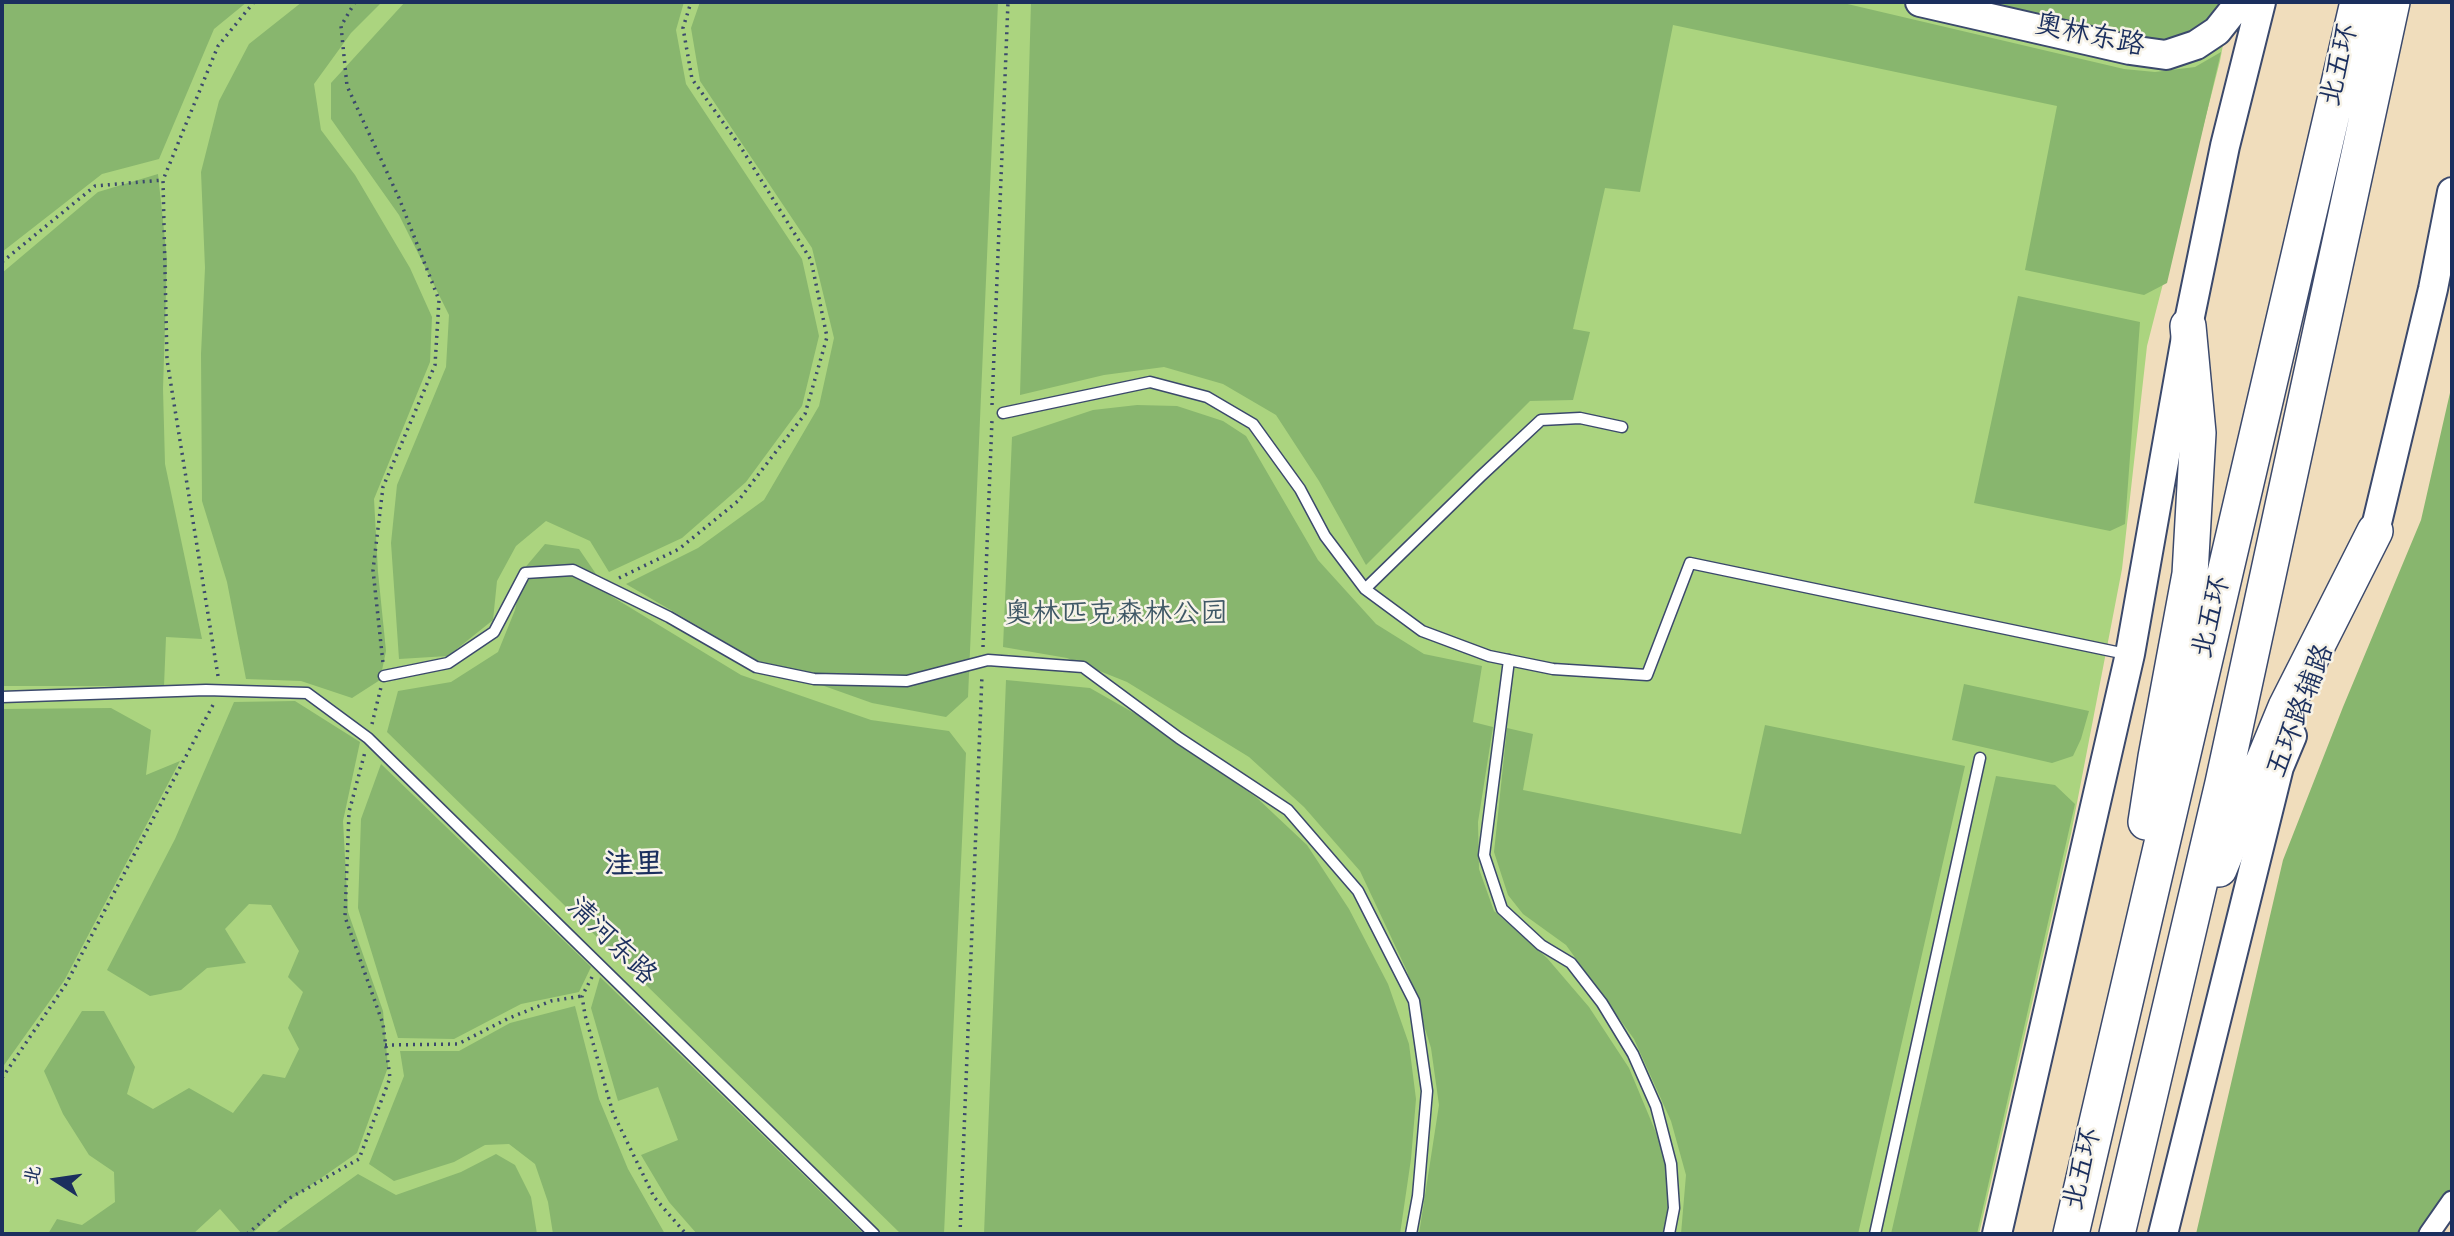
<!DOCTYPE html>
<meta charset="utf-8">
<style>
body{margin:0}
#map{position:relative;width:2454px;height:1236px;overflow:hidden;background:#f0ddbc;font-family:Dekko,"LXGW WenKai TC",sans-serif}
canvas{display:block}
.frame{position:absolute;inset:0;border:4px solid #1b2f5e;pointer-events:none}
.north{position:absolute;left:21px;top:1145px;width:70px;height:70px;-webkit-text-stroke:5px #f7f3e8;paint-order:stroke;rotate:282deg;font-size:19px;font-weight:700;line-height:28px;text-align:center;color:#1b2f5e}
.north::after{content:'';display:block;margin:auto;width:24px;height:32px;background:#1b2f5e;clip-path:polygon(50% 0,100% 100%,50% 72%,0 100%)}
</style>
<div id="map">
<canvas width="2454" height="1236"></canvas>
<div class="frame"></div>
<div class="north">北</div>
</div>
<script>
const g = document.querySelector('canvas').getContext('2d');
g.lineJoin = 'round';
function fillPath(path, color) { g.fillStyle = color; g.fill(path, 'evenodd'); }
function strokePath(path, color, width, dash) { g.strokeStyle = color; g.lineWidth = width; g.lineCap = dash ? 'butt' : 'round'; g.setLineDash(dash || []); g.stroke(path); }
function drawText(font, color, halo, rows, align = 'center') {
  g.font = font + ' Dekko,"LXGW WenKai TC",sans-serif'; g.lineWidth = 5; g.setLineDash([]); g.textBaseline = 'middle'; g.strokeStyle = halo; g.fillStyle = color; for (const [text, x, y, turn = 0] of rows) {
    g.save(); g.translate(x, y); g.rotate((+turn || 0) * Math.PI / 180); g.textAlign = isNaN(turn) ? turn : align; if (halo) g.strokeText(text, 0, 0); g.fillText(text, 0, 0); g.restore();
  }
}
fillPath(new Path2D(`
 M2 2H2231L2220 61 2147 346 2122 569 2071 834 1979 1234H2Z`), '#abd47f');
fillPath(new Path2D(`
 M2 2H247L214 29 159 159 102 174 2 252Z
 M302 2H382L351 33 314 84 321 130 355 175 410 268 432 317 430 362 374 499 378 572 386 651 380 680 352 698 301 681 246 679 227 582 202 501 201 354 205 268 201 172 219 101 249 44Z
 M405 2H684L676 30 686 84 802 259 819 336 802 406 746 482 682 538 609 572 590 541 546 521 516 546 497 581 493 620 448 656 399 659 391 543 397 485 446 367 449 315 399 215 331 119V83Z
 M700 2H998L968 697 946 717 872 703 765 665 626 584 698 548 764 500 819 406 834 338 812 248 700 81 691 28Z
 M1031 2H1839L2124 69 2155 72 2195 67 2221 52 2167 283 2144 295 2025 270 2057 106 1673 25 1640 192 1605 188 1573 329 1590 332 1573 400 1530 401 1366 565 1319 481 1276 415 1223 384 1164 367 1104 375 1020 395Z
 M1944 2H2223L2220 11 2180 45Z
 M158 174 167 259 163 389 165 464 202 639 166 637 164 686H2V273L98 192Z
 M2018 296 2140 322 2125 524 2110 531 1974 503Z
 M2452 384V1196L2425 1234H2196L2283 860 2343 707 2421 520Z
 M1137 405 1177 406 1223 421 1246 436 1318 560 1376 624 1424 654 1482 666 1473 722 1493 727 1478 822 1479 869 1494 911 1547 958 1589 1007 1629 1068 1662 1147 1670 1196 1663 1234H1419L1439 1105 1431 1048 1407 971 1360 871 1304 807 1249 757 1127 682 1067 658 1003 647 1012 437 1093 410Z
 M545 544 579 549 611 596 741 675 871 720 949 731 966 753 944 1234H901L387 732 398 691 451 682 498 652 515 610 523 570Z
 M1006 680 1090 688 1148 721 1257 798 1307 845 1349 909 1388 984 1409 1044 1416 1099 1411 1159 1400 1234H984Z
 M1964 684 2089 711 2081 739 2073 756 2052 763 1952 740Z
 M295 701 360 742 343 821 348 912 383 1011 388 1067 357 1153 278 1208 252 1234H242L220 1209 193 1234H48L57 1219 82 1225 115 1202 114 1172 89 1155 63 1114 44 1071 82 1011H104L135 1067 127 1094 153 1109 189 1088 233 1113 263 1074 285 1078 299 1049 288 1028 303 992 288 977 299 951 271 905 249 904 225 929 246 963 207 968 181 990 150 996 107 970 175 839 234 702Z
 M111 708 151 730 146 775 180 761 64 981 2 1068V709Z
 M1765 725 1965 766 1858 1234H1681L1686 1175 1671 1121 1634 1039 1566 945 1523 914 1508 895 1494 852 1507 728 1533 734 1523 790 1741 834Z
 M381 764 591 967 579 992 521 1004 454 1039 398 1038 358 908 361 819Z
 M1996 776 2055 785 2075 804 1977 1234H1891Z
 M600 977 864 1234H697L669 1202 641 1155 678 1140 658 1087 618 1101 591 1008Z
 M575 1006 599 1099 628 1169 665 1234H553L548 1202 535 1164 509 1144 485 1145 454 1162 394 1181 369 1164 404 1076 400 1051H459L510 1023Z
 M496 1154 515 1165 531 1197 537 1234H274L358 1174 396 1195 461 1172Z`), '#88b66e');
const lane = new Path2D(`
 M1003 413 1150 382 1207 397 1253 424 1300 489 1325 536 1365 589 1422 631 1489 656 1553 669 1647 675 1690 563 2126 654
 M1365 589 1481 476 1541 420 1580 418 1622 427
 M1509 660 1484 855 1502 909 1541 945 1571 963 1602 1003 1633 1054 1656 1106 1671 1164 1674 1208 1669 1234
 M384 676 448 663 494 632 525 573 573 570 669 617 756 667 814 679 907 681 988 660 1083 667 1179 738 1288 810 1358 891 1414 1001 1427 1091 1418 1196 1411 1234
 M2 697 206 690 307 693 368 738 874 1234
 M1875 1234 1980 758`);
const street = new Path2D(`
 M2429 1234 2452 1201`);
const secondary = new Path2D(`
 M1920 2 2130 50 2166 55 2196 45 2217 31 2240 2
 M2368 549 2375 531 2433 289 2452 192
 M1997 1234 2130 654 2188 326 2225 146 2261 2
 M2163 1234 2279 767 2292 736`);
const highway = new Path2D(`
 M2146 822 2156 757 2190 574 2198 433 2188 326
 M2219 869 2286 707 2375 531
 M2071 1234 2358 2
 M2117 1234 2223 783 2392 2`);
strokePath(lane, '#3b496c', 13);
strokePath(street, '#3b496c', 23);
strokePath(secondary, '#3b496c', 32);
strokePath(highway, '#3b496c', 38);
strokePath(new Path2D(`
 M355 2 341 26 347 86 399 198 439 300 435 365 383 487 373 570 383 663
 M2 262 95 186 163 180
 M992 405 1008 2
 M619 578 679 549 738 501 805 414 827 337 811 260 740 146 692 79 683 28 691 2
 M983 647 992 420
 M218 676 167 360 163 180 218 46 254 2
 M372 724 381 687
 M592 977 582 996 585 1015 613 1113 654 1197 686 1234
 M385 1045 458 1044 507 1019 551 1001 582 996
 M2 1078 66 984 214 703
 M247 1234 290 1198 359 1159 390 1078 383 1024 345 917 349 812 365 752
 M960 1234 982 675`), '#3b496c', 3.5, [2, 5]);
strokePath(lane, '#fff', 10);
strokePath(street, '#fff', 19);
strokePath(secondary, '#fff', 28);
strokePath(highway, '#fff', 35);
drawText('28px', '#1b2f5e', '#f7f3e8', [
 ["奥林东路",2089,39,12],
 ["北五环",2343,66,-77],
 ["北五环",2215,618,-77],
 ["五环路辅路",2304,712,-69],
 ["清河东路",609,944,44],
 ["北五环",2086,1170,-77]
]);
drawText('28px', '#3f5866', '#f7f3e8', [
 ["奥林匹克森林公园",1116,618]
]);
drawText('bold 30px', '#1b2f5e', '#f7f3e8', [
 ["洼里",634,869]
]);
</script>
